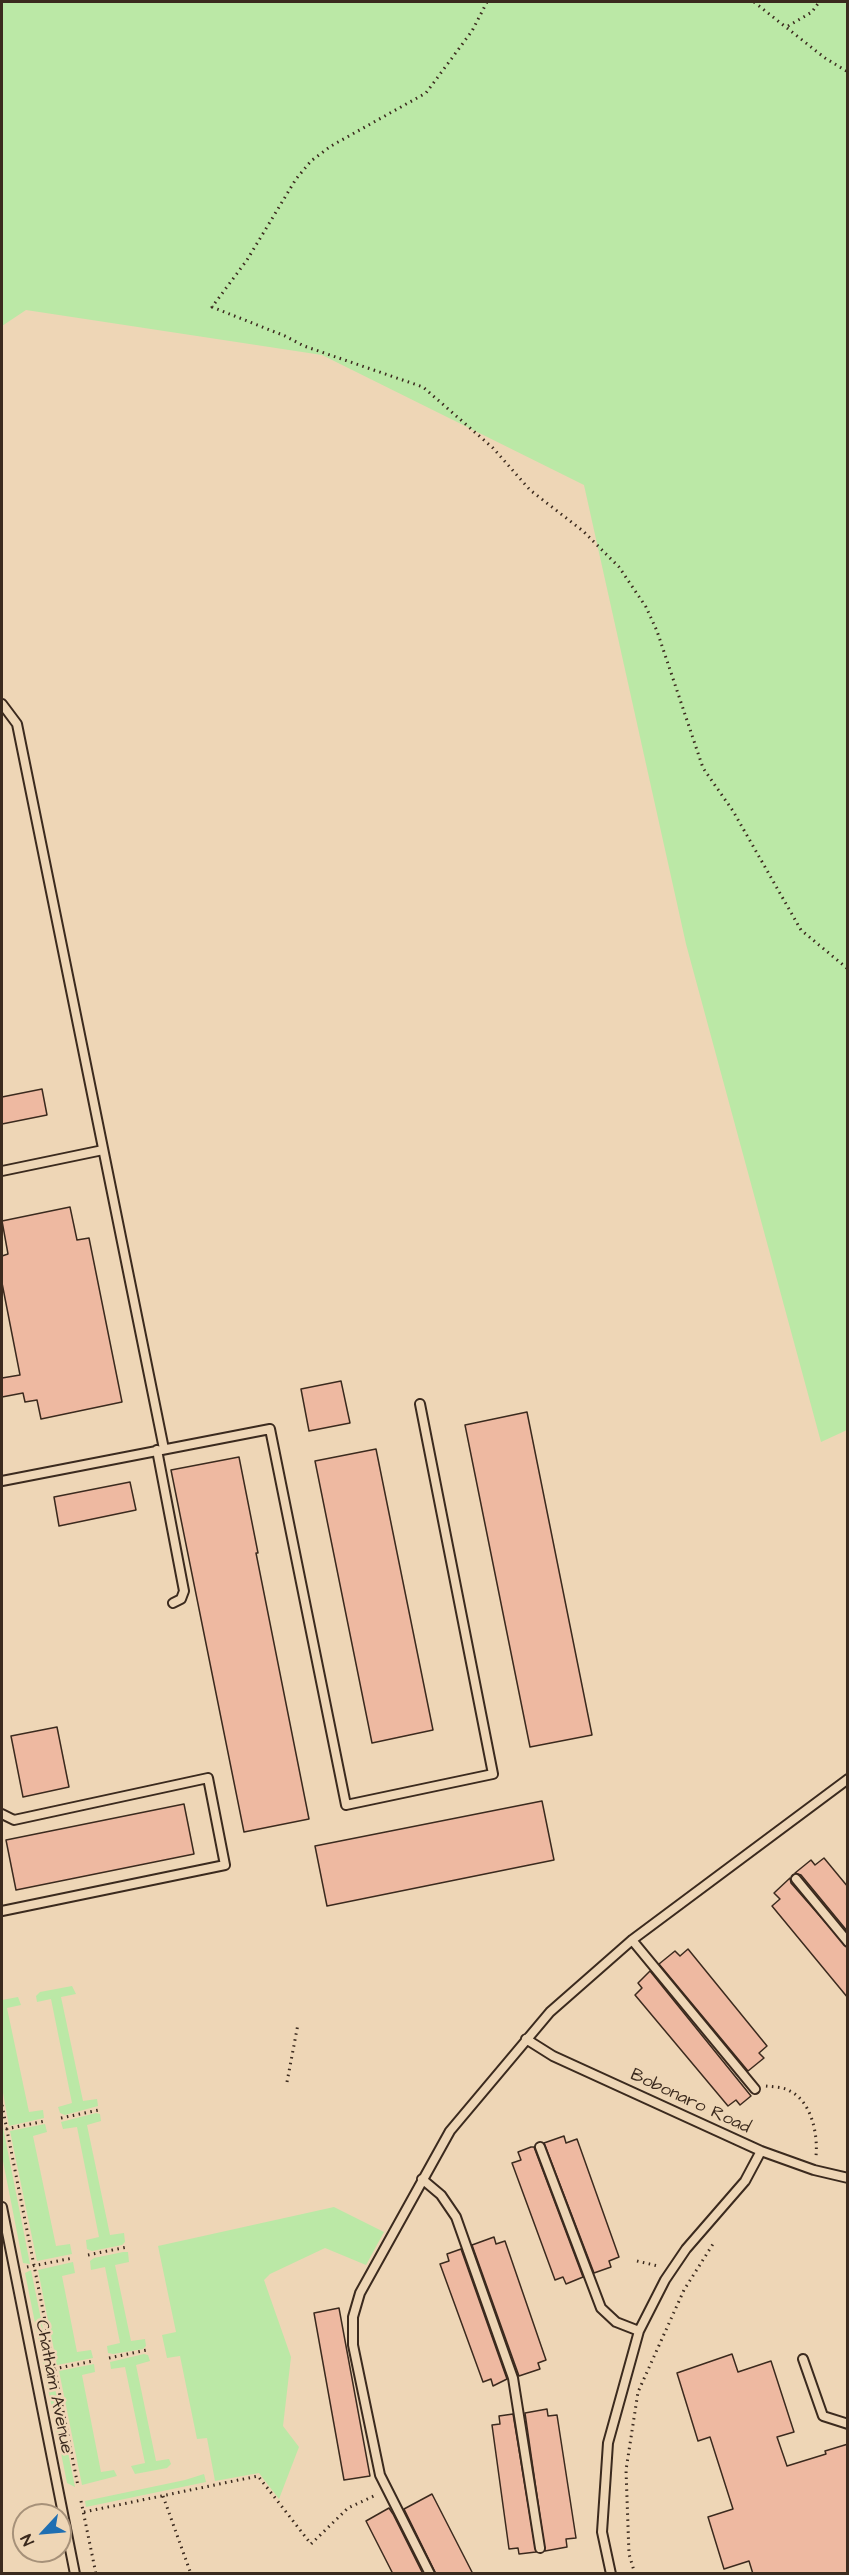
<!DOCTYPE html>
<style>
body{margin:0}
#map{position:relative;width:849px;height:2575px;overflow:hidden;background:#eed6b6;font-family:"Architects Daughter",sans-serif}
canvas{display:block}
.frame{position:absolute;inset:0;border:3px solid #3b2a1e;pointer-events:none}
.north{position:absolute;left:12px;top:2503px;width:60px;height:60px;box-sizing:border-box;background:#eed6b6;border:2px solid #a69179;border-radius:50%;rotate:244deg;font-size:16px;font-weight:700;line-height:24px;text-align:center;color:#3b2a1e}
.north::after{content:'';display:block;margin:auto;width:21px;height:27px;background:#1f6fb2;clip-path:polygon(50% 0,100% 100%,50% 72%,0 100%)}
</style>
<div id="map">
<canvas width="849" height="2575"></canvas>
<div class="frame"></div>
<div class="north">N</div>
</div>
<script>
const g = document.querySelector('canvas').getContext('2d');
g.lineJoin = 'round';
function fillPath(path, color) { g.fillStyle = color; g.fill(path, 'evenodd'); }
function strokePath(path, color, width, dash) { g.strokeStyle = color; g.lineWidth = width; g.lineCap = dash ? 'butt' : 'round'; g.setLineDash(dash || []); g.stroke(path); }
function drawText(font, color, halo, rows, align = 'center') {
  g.font = font + ' "Architects Daughter",sans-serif'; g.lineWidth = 5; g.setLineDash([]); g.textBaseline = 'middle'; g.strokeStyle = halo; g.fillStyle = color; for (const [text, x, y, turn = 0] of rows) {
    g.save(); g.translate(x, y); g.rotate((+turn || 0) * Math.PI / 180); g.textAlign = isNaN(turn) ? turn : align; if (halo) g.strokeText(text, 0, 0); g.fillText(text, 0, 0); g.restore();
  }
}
fillPath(new Path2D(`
 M2 2H847V1430L821 1442 686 944 584 485 322 355 26 310 2 326Z
 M72 1986 76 1994 61 1997 83 2101 97 2099 98 2106 65 2115 60 2113 58 2107 72 2103 51 1999 37 2002 36 1996 40 1992Z
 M18 1997 21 2005 7 2008 29 2112 43 2110 44 2118 9 2126 2 2087V2000Z
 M96 2113 100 2114 101 2121 87 2125 110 2235 124 2233 125 2242 122 2245 92 2251 87 2249 86 2240 99 2237 77 2127 63 2129 61 2122Z
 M2 2122 30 2264 23 2263 2 2156Z
 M45 2124 47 2132 33 2136 56 2246 70 2244 72 2254 37 2261 10 2131Z
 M334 2207 384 2232 366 2265 325 2248 270 2274 264 2280 291 2357 283 2426 299 2447 279 2499 259 2473 215 2481 207 2438 197 2439 180 2356 167 2358 162 2335 176 2332 158 2246Z
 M123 2252H128L129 2262 115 2265 131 2341 145 2339 146 2346 143 2349 113 2354 108 2353 107 2346 120 2343 105 2267 91 2270 90 2261 94 2258Z
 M73 2262 75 2273 62 2276 77 2352 91 2350 93 2358 57 2365 38 2270Z
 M31 2270 75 2487 67 2483 25 2273Z
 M144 2354 148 2355 150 2361 136 2365 156 2461 169 2459 171 2464 167 2468 135 2474 131 2466 145 2463 125 2367 111 2369 110 2362Z
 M94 2364 95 2372 82 2375 101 2472 114 2470 117 2476 82 2485 59 2371Z
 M204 2474 206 2482 86 2507 85 2501 185 2480Z`), '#bbe8a6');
const building = new Path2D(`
 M42 1089 47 1115 2 1124V1097Z
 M70 1207 77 1240 89 1238 122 1402 41 1419 37 1400 25 1402 23 1393 2 1397V1378L20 1375 2 1283V1256L8 1254 2 1221Z
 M341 1381 350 1423 309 1431 301 1389Z
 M527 1412 592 1735 530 1747 465 1425Z
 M376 1449 433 1730 372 1743 315 1461Z
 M239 1457 258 1553H256L309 1819 244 1832 171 1470Z
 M130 1482 136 1510 59 1526 54 1497Z
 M57 1727 69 1787 23 1797 11 1736Z
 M542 1801 554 1860 327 1906 315 1846Z
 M184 1804 194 1854 16 1890 6 1840Z
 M824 1858 848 1887V1932L801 1875 795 1873 811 1860 815 1865Z
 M790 1878 791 1883 848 1948V1998L772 1906 780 1899 774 1893Z
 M688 1949 767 2046 759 2053 764 2058 748 2071 659 1964 675 1951 680 1956Z
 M650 1971 751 2096 740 2105 736 2100 728 2106 635 1995 642 1988 638 1983Z
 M564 2136 566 2143 577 2139 619 2257 609 2261 611 2267 594 2273 544 2143Z
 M531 2147H534L583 2277 566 2284 563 2277 555 2280 512 2163 521 2160 518 2152Z
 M494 2237 496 2244 505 2241 546 2360 538 2363 540 2369 519 2376 472 2245Z
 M461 2249 507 2379 493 2386 491 2379 483 2382 440 2264 449 2261 447 2254Z
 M339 2308 370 2476 344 2480 314 2313Z
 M732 2354 738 2372 771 2361 794 2432 777 2437 787 2466 826 2454 825 2451 848 2444V2574H753L749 2561 724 2569 708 2517 733 2509 710 2437 698 2441 677 2373Z
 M547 2409 548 2416 557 2415 576 2538 566 2539 567 2547 545 2551 525 2413Z
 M513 2414 536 2552 519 2554 518 2548 509 2549 492 2425 500 2424 499 2416Z
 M432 2494 473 2574H436L404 2509Z
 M389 2508 393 2514 423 2574H393L366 2521Z`);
fillPath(building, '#eeb9a1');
strokePath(building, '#3b2a1e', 1.5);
const lane = new Path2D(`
 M2 704 17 724 164 1449
 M2 1171 103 1150
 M157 1450 184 1591 181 1599 173 1603
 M2 1481 270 1429 346 1805 493 1774 420 1404
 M2 1814 14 1820 208 1778 225 1865 2 1911
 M796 1879 848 1942
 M632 1940 755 2089
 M526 2039 553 2056 761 2151 814 2170 848 2178
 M540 2147 601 2308 616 2322 639 2331
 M422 2179 441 2195 456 2217 513 2378 540 2548
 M2 2207 75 2574
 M803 2359 823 2416 848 2424
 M430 2574 380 2475 353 2345V2317L360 2293 450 2131 550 2012 632 1940 848 1779
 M611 2574 602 2532 608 2443 639 2331 665 2280 686 2249 745 2181 761 2151`);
strokePath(lane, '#3b2a1e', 12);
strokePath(new Path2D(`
 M487 2 472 31 426 93 331 146 311 161 296 179 247 260 212 307 285 336 304 346 423 387 493 448 530 490 583 531 619 567 646 607 657 631 703 768 733 811 801 930 848 969
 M754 2 825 58 848 72
 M788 26 812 12 819 2
 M287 2082 298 2024
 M766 2086C774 2087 784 2087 790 2091 812 2102 818 2135 816 2156
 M2 2105 78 2486
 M61 2118 99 2110
 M6 2129 45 2121
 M88 2255 127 2247
 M637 2261 658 2266
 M27 2267 73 2258
 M109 2358 147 2350
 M54 2369 93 2361
 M163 2496 191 2574
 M81 2501 96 2574
 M84 2512 258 2476 311 2544 348 2508 376 2495
 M635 2574 629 2554 626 2470 638 2392 684 2290 713 2244`), '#3b2a1e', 3, [1.5, 4.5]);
strokePath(lane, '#eed6b6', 8);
drawText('18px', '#3b2a1e', '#eed6b6', [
 ["Bobonaro Road",690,2102,25],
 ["Chatham Avenue",53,2387,79]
]);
</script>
